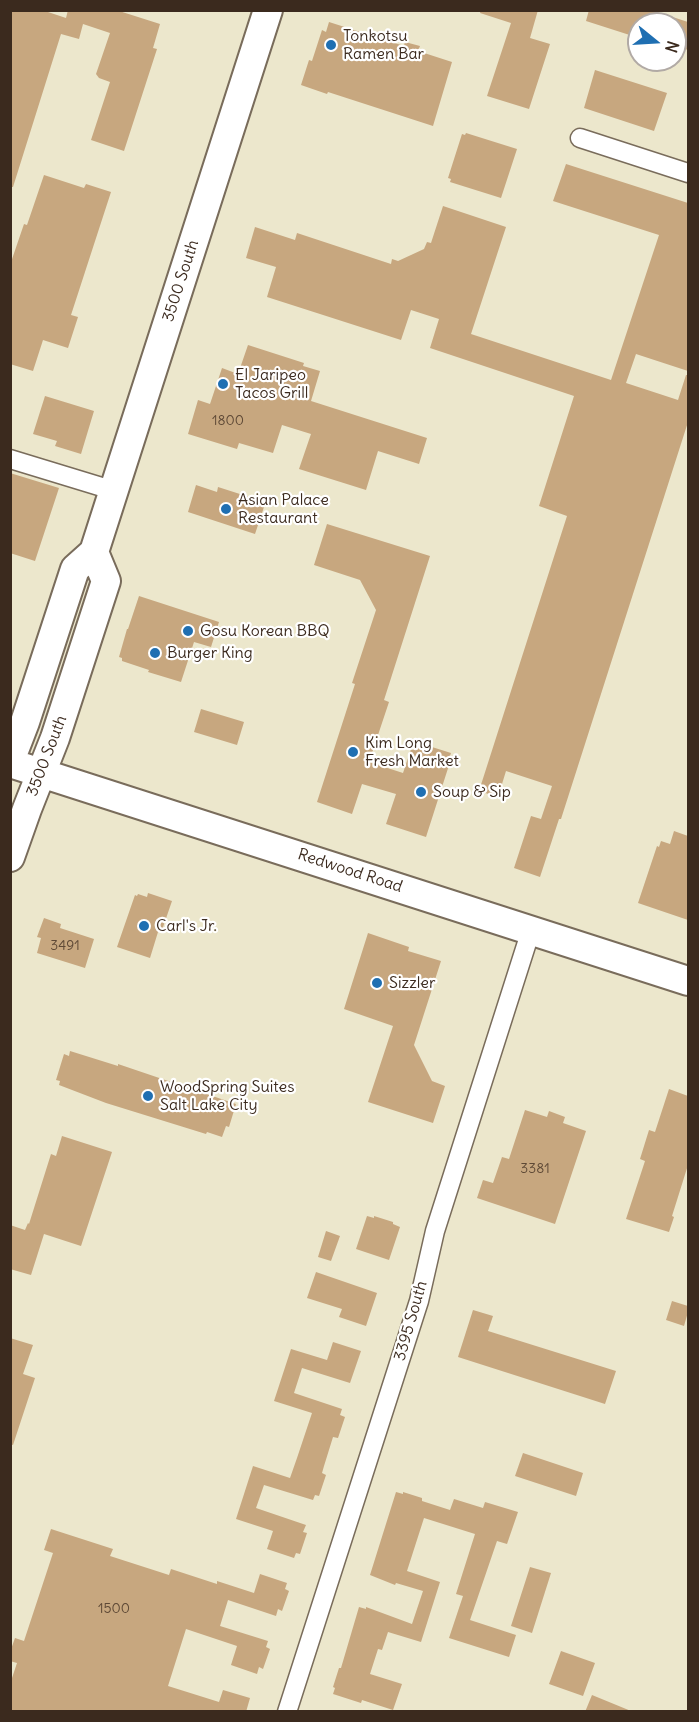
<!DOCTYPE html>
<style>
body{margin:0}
#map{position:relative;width:699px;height:1722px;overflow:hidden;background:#ece7cc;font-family:Delius,sans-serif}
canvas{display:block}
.frame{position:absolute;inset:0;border:12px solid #3b2a1e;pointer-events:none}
.north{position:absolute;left:627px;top:12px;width:60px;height:60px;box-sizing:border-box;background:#fff;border:2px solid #b1aaa5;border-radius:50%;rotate:108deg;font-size:16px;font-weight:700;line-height:24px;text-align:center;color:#3b2a1e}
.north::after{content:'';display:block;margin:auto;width:21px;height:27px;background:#1f6fb2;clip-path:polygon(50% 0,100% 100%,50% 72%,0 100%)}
</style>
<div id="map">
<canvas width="699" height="1722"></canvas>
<div class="frame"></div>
<div class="north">N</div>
</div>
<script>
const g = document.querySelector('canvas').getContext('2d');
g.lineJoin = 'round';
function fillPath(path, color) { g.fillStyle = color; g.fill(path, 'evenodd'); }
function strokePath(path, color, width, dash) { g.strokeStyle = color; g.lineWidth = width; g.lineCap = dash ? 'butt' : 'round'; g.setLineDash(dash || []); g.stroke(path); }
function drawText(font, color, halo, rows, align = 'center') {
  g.font = font + ' Delius,sans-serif'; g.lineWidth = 4.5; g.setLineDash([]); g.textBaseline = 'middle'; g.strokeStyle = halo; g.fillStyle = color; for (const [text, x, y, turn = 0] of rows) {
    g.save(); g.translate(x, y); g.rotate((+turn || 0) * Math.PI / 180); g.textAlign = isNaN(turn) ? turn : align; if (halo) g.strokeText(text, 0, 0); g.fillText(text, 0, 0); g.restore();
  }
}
fillPath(new Path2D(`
 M10 10H42L66 18 68 10H116L160 24 153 48 157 49 124 151 91 140 110 82 99 78 96 74 110 33 83 24 79 39 61 34 13 187H10Z
 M481 10H538L530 38 550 44 529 109 487 96 511 23 480 13Z
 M589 10H651L688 22V50L675 46V24H639V38L586 21Z
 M329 22 404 46 405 42 420 46 418 51 452 62 433 126 328 92 327 94 301 85 309 60 312 61 322 30 326 32Z
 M595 70 667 93 654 131 584 108Z
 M466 133 517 149 501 198 450 182 451 179 448 178 462 134 465 135Z
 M566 164 688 203V371L636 354 626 383 678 400 686 375H688V422L561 819H559L540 877 514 868 531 816 541 819 552 786 506 771 498 797 479 791 567 516 539 506 574 396 430 348 439 319 411 310 401 340 267 297 276 267 246 258 255 227 295 240 297 233 391 264 392 259 398 261 424 249 427 242 431 243 443 206 506 227 471 334 611 380 659 235 553 201Z
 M44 175 84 188 86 184 111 192 71 315 78 317 68 348 43 340 33 371 10 364V265L24 224 27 225Z
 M248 345 304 363 303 366 320 371 311 401 427 438 419 464 378 451 366 490 299 469 311 434 282 425 273 453 239 443 237 449 188 434 198 400 210 404 222 368 238 374Z
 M45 396 94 411 81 454 55 446 57 441 33 434Z
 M10 473 59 488 35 561 10 553Z
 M196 485 217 492 218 487 243 495 249 497 248 502 264 507 255 534 188 512Z
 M327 524 430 556 384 700 389 702 369 762 403 773 411 749 413 750 416 742 451 753 448 762H450L426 837 386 824 396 794 362 784 352 814 317 802 355 684 352 683 376 610 360 580 314 565Z
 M139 596 219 622 211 647 194 642 181 682 148 672 149 670 122 661V658L119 657 127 629H128Z
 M201 709 244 722 237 745 194 732Z
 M674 831 688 836V920L638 903 657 846 659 847 661 841 670 844Z
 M148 893 172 901 161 933 158 932 150 958 117 947 135 895 137 896 138 894 147 897Z
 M44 918 61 924 60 928 94 939 85 968 37 953 41 938 37 937Z
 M368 933 409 947 408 951 441 961 414 1045 432 1081 445 1086 433 1123 368 1102 393 1026 344 1009Z
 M70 1051 118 1066V1064L236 1104 229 1127 226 1126 222 1137 207 1132 206 1134 106 1103 59 1085 60 1081 56 1080 64 1054 69 1056Z
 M669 1089 688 1096V1165L672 1216 674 1217 669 1232 626 1219 645 1161 640 1159 649 1130 655 1132Z
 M525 1110 547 1117 549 1111 565 1117 563 1123 586 1131 555 1224 477 1198 483 1180 493 1183 502 1157 509 1159Z
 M62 1136 112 1152 81 1246 44 1234 31 1275 10 1269V1225L25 1230 28 1223 29 1224 51 1154 56 1156Z
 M367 1216 374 1218V1216L393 1222V1224L400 1227 389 1260 356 1249Z
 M326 1231 340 1236 331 1261 318 1257Z
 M316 1272 377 1293 366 1326 339 1317 342 1309 307 1298Z
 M672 1301 688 1306V1312L684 1326 666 1320Z
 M473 1310 493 1316 488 1331 616 1371 605 1404 458 1357Z
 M10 1338 33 1345 23 1374 35 1378 13 1445 10 1444Z
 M333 1342 361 1351 350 1383 302 1368 294 1393 342 1409 340 1415 345 1417 338 1438 333 1437 324 1466 322 1473 326 1475 319 1496 315 1495 313 1500 264 1485 256 1508 306 1525 303 1532 307 1533 300 1554 296 1553 294 1558 267 1549 273 1531 236 1519 253 1466 290 1478 297 1458 312 1413 274 1401 291 1349 327 1360Z
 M523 1453 583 1473 576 1496 515 1476Z
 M396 1492 403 1494V1492L422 1498V1501L450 1510 454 1499 483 1508 485 1502 518 1512 507 1544 497 1541 470 1620 516 1635 509 1657 449 1638 463 1596 456 1594 475 1534 424 1518 407 1571 440 1582 421 1642 388 1632 382 1650 378 1649 370 1674 402 1684 393 1710 362 1700 361 1703 333 1694 335 1688 333 1687 339 1668H341L359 1607 366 1609V1607L412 1624 423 1591 396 1583 395 1585 370 1575Z
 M51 1529 113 1549 110 1556 169 1575 171 1569 217 1584V1581L254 1593 260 1574 287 1583 285 1589 289 1591 282 1611 278 1609 276 1616 228 1600 220 1626 268 1641 266 1647 270 1649 263 1669 259 1667 257 1674 231 1665 237 1646 186 1629 168 1686 219 1702 223 1690 250 1698 246 1712H10V1684L17 1663 10 1661V1652L15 1638 24 1641 53 1553 44 1550Z
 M530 1567 551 1573 532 1633 511 1626Z
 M561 1651 595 1663 583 1696 549 1684Z
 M592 1695 631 1711V1712H585Z`), '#c7a77f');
const street = new Path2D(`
 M580 138 688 173
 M10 459 115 491
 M287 1712 419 1301 435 1231 531 930`);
const primary = new Path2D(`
 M10 761 25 722 75 569 94 552 268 10
 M10 763 688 981
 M10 857 27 809 55 738 106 581 94 552`);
strokePath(street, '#796c5b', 21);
strokePath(primary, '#796c5b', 32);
strokePath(street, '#fff', 18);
strokePath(primary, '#fff', 28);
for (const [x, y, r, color] of [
 [331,45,6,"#1f6fb2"],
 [223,384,6,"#1f6fb2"],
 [226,509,6,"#1f6fb2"],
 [188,631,6,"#1f6fb2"],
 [155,653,6,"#1f6fb2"],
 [353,752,6,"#1f6fb2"],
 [421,792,6,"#1f6fb2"],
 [144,926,6,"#1f6fb2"],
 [377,983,6,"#1f6fb2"],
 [148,1096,6,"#1f6fb2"]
]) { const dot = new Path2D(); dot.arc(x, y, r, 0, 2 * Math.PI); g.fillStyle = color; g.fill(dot); strokePath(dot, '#fff', 2); }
drawText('14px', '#5e4936', null, [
 ["1800",228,421],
 ["3491",65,946],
 ["3381",535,1169],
 ["1500",114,1609]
]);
drawText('16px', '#3b2a1e', '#fff', [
 ["Tonkotsu",343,36],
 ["Ramen Bar",343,54],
 ["El Jaripeo",235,375],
 ["Tacos Grill",235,393],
 ["Asian Palace",238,500],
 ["Restaurant",238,518],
 ["Gosu Korean BBQ",200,631],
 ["Burger King",167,653],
 ["Kim Long",365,743],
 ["Fresh Market",365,761],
 ["Soup & Sip",433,792],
 ["Carl's Jr.",156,926],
 ["Sizzler",389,983],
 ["WoodSpring Suites",160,1087],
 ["Salt Lake City",160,1105]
], 'left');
drawText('16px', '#3b2a1e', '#fff', [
 ["3500 South",181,281,-72],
 ["3500 South",47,756,-69],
 ["Redwood Road",350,871,18],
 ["3395 South",411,1321,-74]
]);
</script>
